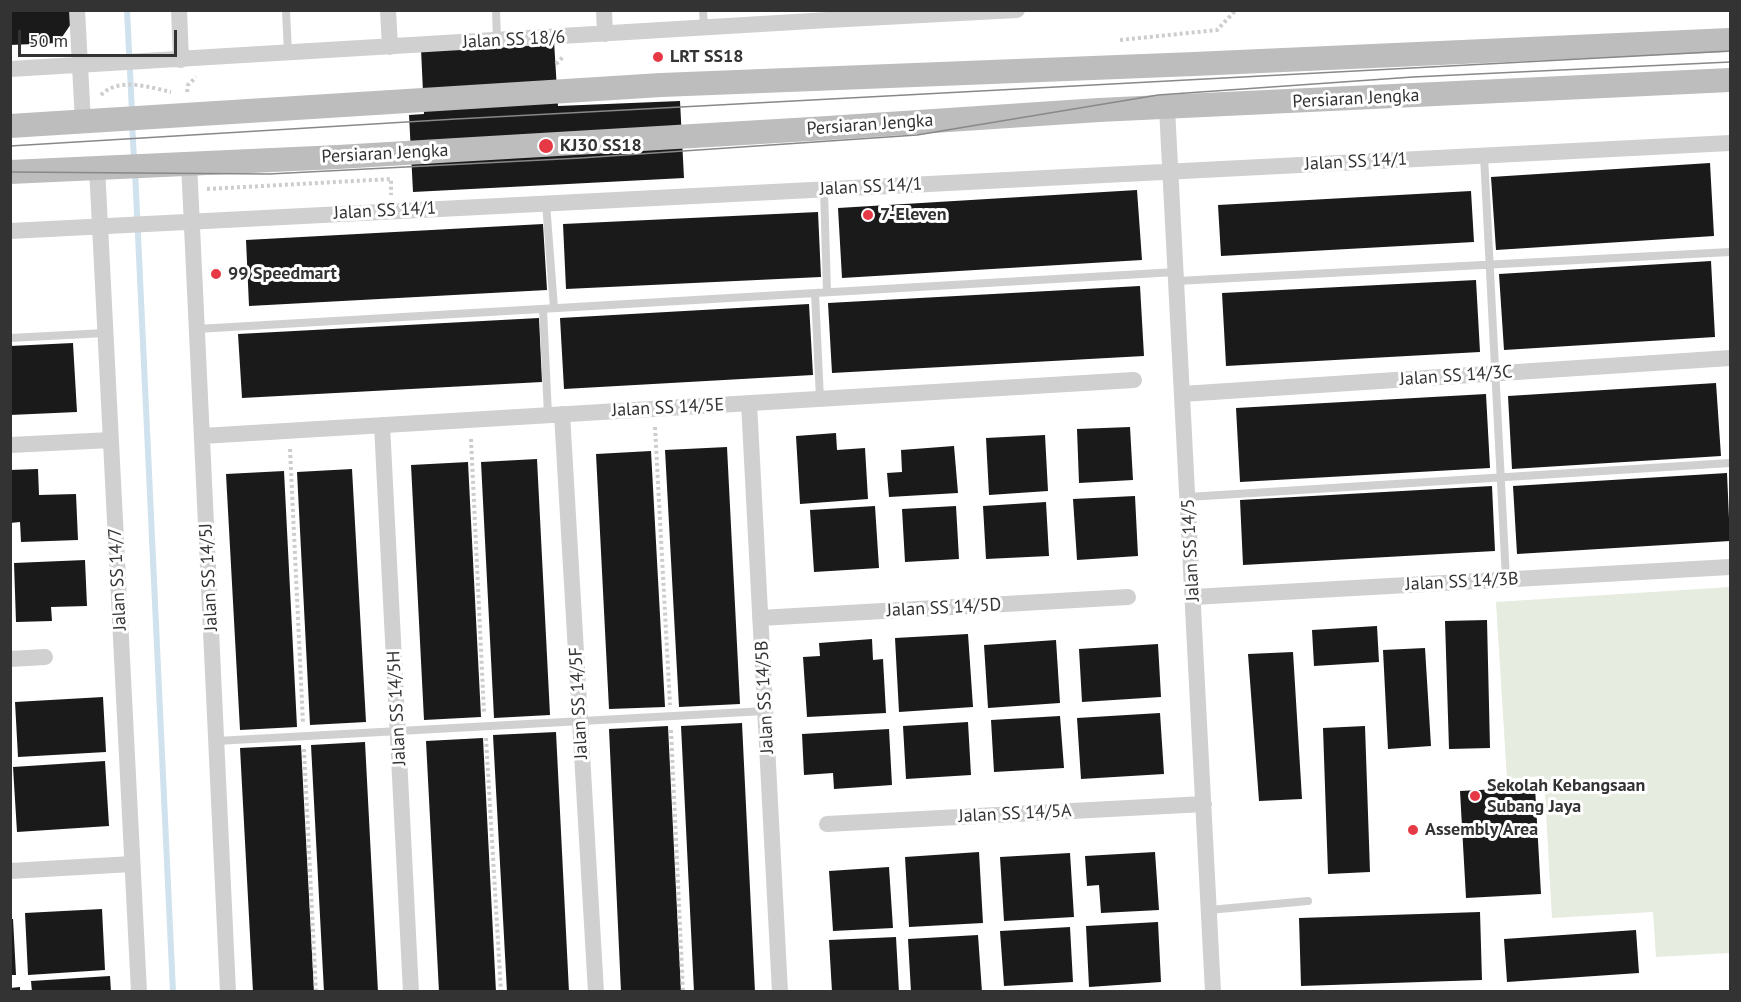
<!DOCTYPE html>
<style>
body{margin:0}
#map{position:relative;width:1741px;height:1002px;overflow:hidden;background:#fff;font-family:"PT Sans",sans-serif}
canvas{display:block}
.frame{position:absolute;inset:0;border:12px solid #333;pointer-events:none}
.scale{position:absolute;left:18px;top:30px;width:159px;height:27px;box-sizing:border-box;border:3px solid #333;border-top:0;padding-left:8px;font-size:18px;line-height:21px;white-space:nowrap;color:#333;-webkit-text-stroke:4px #fff;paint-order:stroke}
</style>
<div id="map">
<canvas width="1741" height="1002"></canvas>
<div class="frame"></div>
<div class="scale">50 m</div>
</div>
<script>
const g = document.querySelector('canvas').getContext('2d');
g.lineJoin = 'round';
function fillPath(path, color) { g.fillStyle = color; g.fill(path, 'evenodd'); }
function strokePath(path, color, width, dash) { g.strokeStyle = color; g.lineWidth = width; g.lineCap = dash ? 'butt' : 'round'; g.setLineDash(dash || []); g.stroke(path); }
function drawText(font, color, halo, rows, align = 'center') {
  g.font = font + ' "PT Sans",sans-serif'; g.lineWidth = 6; g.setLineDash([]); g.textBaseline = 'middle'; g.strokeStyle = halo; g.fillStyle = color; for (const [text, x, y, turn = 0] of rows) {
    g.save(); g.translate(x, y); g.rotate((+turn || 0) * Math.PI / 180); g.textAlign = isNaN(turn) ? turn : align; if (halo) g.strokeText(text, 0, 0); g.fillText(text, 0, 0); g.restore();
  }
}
fillPath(new Path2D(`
 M1730 587V953L1656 957 1653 912 1552 918 1544 776 1507 779 1496 602Z`), '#e6ecdf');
strokePath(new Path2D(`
 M127 10 132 112
 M132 122 134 160
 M135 170 173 992`), '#cfe2ee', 6);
fillPath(new Path2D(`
 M10 10H71V24L58 43 10 45Z
 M554 41 558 106 680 101 684 178 413 192 409 115 424 114 421 49Z
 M1710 163 1714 236 1496 250 1491 177Z
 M1137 190 1142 260 842 278 838 208Z
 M1471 191 1474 242 1221 256 1218 205Z
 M818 212 821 277 566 289 563 224Z
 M543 224 547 290 249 306 246 240Z
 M1711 261 1715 337 1504 350 1499 274Z
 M1476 280 1480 352 1226 366 1222 293Z
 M1140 286 1144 356 832 373 828 303Z
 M809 304 813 375 564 389 560 318Z
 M539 318 542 382 242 398 238 334Z
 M73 343 77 412 10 415V346Z
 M1716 383 1721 456 1512 469 1508 396Z
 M1486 394 1490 468 1240 482 1236 408Z
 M1130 427 1133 480 1079 483 1077 429Z
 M836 433 837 450 865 448 868 499 800 504 796 436Z
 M1045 435 1048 491 989 495 986 438Z
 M954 446 958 493 889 497 887 473 902 472 901 450Z
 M727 447 740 704 679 707 665 450Z
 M651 451 665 707 609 709 596 454Z
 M537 459 550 715 494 718 481 462Z
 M468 462 481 717 424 720 411 465Z
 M38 469 39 495 76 494 78 540 21 542 20 522 10 523V470Z
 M352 469 366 722 310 725 297 472Z
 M284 471 297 727 240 730 226 474Z
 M1727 473 1730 541 1517 554 1513 486Z
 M1492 486 1495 551 1243 565 1240 500Z
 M1135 496 1138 556 1077 560 1073 499Z
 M1046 502 1049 556 986 559 983 506Z
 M875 506 879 568 814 572 810 510Z
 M956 506 959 559 905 562 902 509Z
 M85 560 87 606 51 607 52 621 16 622 14 563Z
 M1487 620 1490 748 1449 749 1445 621Z
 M1377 626 1379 662 1314 666 1312 630Z
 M968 634 973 707 899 712 895 638Z
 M872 639 873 660 883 659 886 713 807 717 803 657 820 656 819 643Z
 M1056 640 1060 703 988 708 984 645Z
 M1158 644 1161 697 1082 702 1079 649Z
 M1425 648 1431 746 1388 749 1383 650Z
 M1293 652 1302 799 1259 801 1248 654Z
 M103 697 106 752 18 757 15 702Z
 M1160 713 1164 774 1081 779 1077 718Z
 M1060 716 1064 768 994 772 991 720Z
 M968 722 971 775 906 779 903 726Z
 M742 723 755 992H694L681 726Z
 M668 726 681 992H621L609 729Z
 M1365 726 1370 872 1328 874 1323 728Z
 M889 729 892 785 834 789 833 773 804 775 802 734Z
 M556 732 569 992H507L493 735Z
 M483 738 496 992H439L426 741Z
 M365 742 378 992H324L311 745Z
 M301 745 314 992H253L240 748Z
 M105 761 109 826 17 832 13 767Z
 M1535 787 1541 894 1466 898 1460 791Z
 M979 852 983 923 909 927 905 857Z
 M1155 852 1159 910 1101 913 1099 885 1087 886 1085 856Z
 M1070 853 1074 917 1004 921 1000 857Z
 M889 867 893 928 833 931 829 871Z
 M102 909 105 970 28 975 25 913Z
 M1480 912 1482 980 1301 986 1299 918Z
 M10 919H13L16 975H10Z
 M1158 922 1161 982 1089 987 1086 926Z
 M1070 927 1073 982 1004 986 1000 931Z
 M1636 930 1639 973 1507 982 1504 939Z
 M978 935 982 992H911L908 939Z
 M896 937 899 992H832L829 940Z
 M110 976 111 992H32L31 981Z
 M20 987V992H10V988Z`), '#1a1a1a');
strokePath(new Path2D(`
 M1120 40 1217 30 1236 10
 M556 64 563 57
 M187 92 188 85 196 77
 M101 95C119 77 149 87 171 92
 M207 189 391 179V195
 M655 427 670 705
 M471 439 484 713
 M290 449 303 724
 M671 730 683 992
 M486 738 501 992
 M304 749 316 992`), '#cdcdcd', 4, [3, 3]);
strokePath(new Path2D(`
 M286 10 288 54
 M496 10 497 40
 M703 10 704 28
 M1484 156 1506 579
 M824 189 827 292
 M546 203 554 308
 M1177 281 1730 252
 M815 293 820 399
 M543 309 548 415
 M197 329 1176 272
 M10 338 105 333
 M1188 497 1730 463
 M216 741 765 711
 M1209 910 1308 901`), '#d0d0d0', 8);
strokePath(new Path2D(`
 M77 10 83 122
 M179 10 181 60
 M388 10 390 47
 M604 10 605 34
 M10 69 828 20 1017 10
 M1167 108 1213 992
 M189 163 228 992
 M97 167 139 992
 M10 231 1730 143
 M1182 394 1730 358
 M749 403 780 992
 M562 414 596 992
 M382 425 411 992
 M202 436 1134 380
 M10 445 111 440
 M1193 597 1730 567
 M760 618 1128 597
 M10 659 45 657
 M827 824 1204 804
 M10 871 132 864`), '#d0d0d0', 16);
strokePath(new Path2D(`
 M10 126 661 85 1194 64 1730 40
 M10 172 338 157 828 128 1099 110 1730 80`), '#bdbdbd', 24);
strokePath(new Path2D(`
 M10 146 456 119 1730 51
 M10 172 269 174 581 158 917 135 1158 95 1413 77 1730 62`), '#888', 1.5);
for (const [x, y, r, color] of [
 [658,57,6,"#e63946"],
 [546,146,8,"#e63946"],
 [868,215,6,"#e63946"],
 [216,274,6,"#e63946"],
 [1475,796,6,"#e63946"],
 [1413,830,6,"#e63946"]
]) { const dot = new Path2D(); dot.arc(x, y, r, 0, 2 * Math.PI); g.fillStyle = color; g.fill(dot); strokePath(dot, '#fff', 2); }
drawText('18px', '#333', '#fff', [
 ["Jalan SS 18/6",514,40,-3],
 ["Persiaran Jengka",1356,99,-3],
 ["Persiaran Jengka",870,125,-4],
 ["Persiaran Jengka",385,154,-3],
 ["Jalan SS 14/1",1356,162,-3],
 ["Jalan SS 14/1",871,187,-3],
 ["Jalan SS 14/1",385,211,-3],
 ["Jalan SS 14/3C",1456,376,-4],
 ["Jalan SS 14/5E",668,408,-3],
 ["Jalan SS 14/5",1191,550,-93],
 ["Jalan SS 14/5J",209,577,-93],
 ["Jalan SS 14/7",118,579,-93],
 ["Jalan SS 14/3B",1462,582,-3],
 ["Jalan SS 14/5D",944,608,-3],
 ["Jalan SS 14/5B",765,697,-93],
 ["Jalan SS 14/5F",579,703,-93],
 ["Jalan SS 14/5H",397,708,-93],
 ["Jalan SS 14/5A",1015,814,-3]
]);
drawText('bold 18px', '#333', '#fff', [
 ["LRT SS18",670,57],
 ["KJ30 SS18",560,146],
 ["7-Eleven",880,215],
 ["99 Speedmart",228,274],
 ["Sekolah Kebangsaan",1487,786],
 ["Subang Jaya",1487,807],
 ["Assembly Area",1425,830]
], 'left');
</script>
